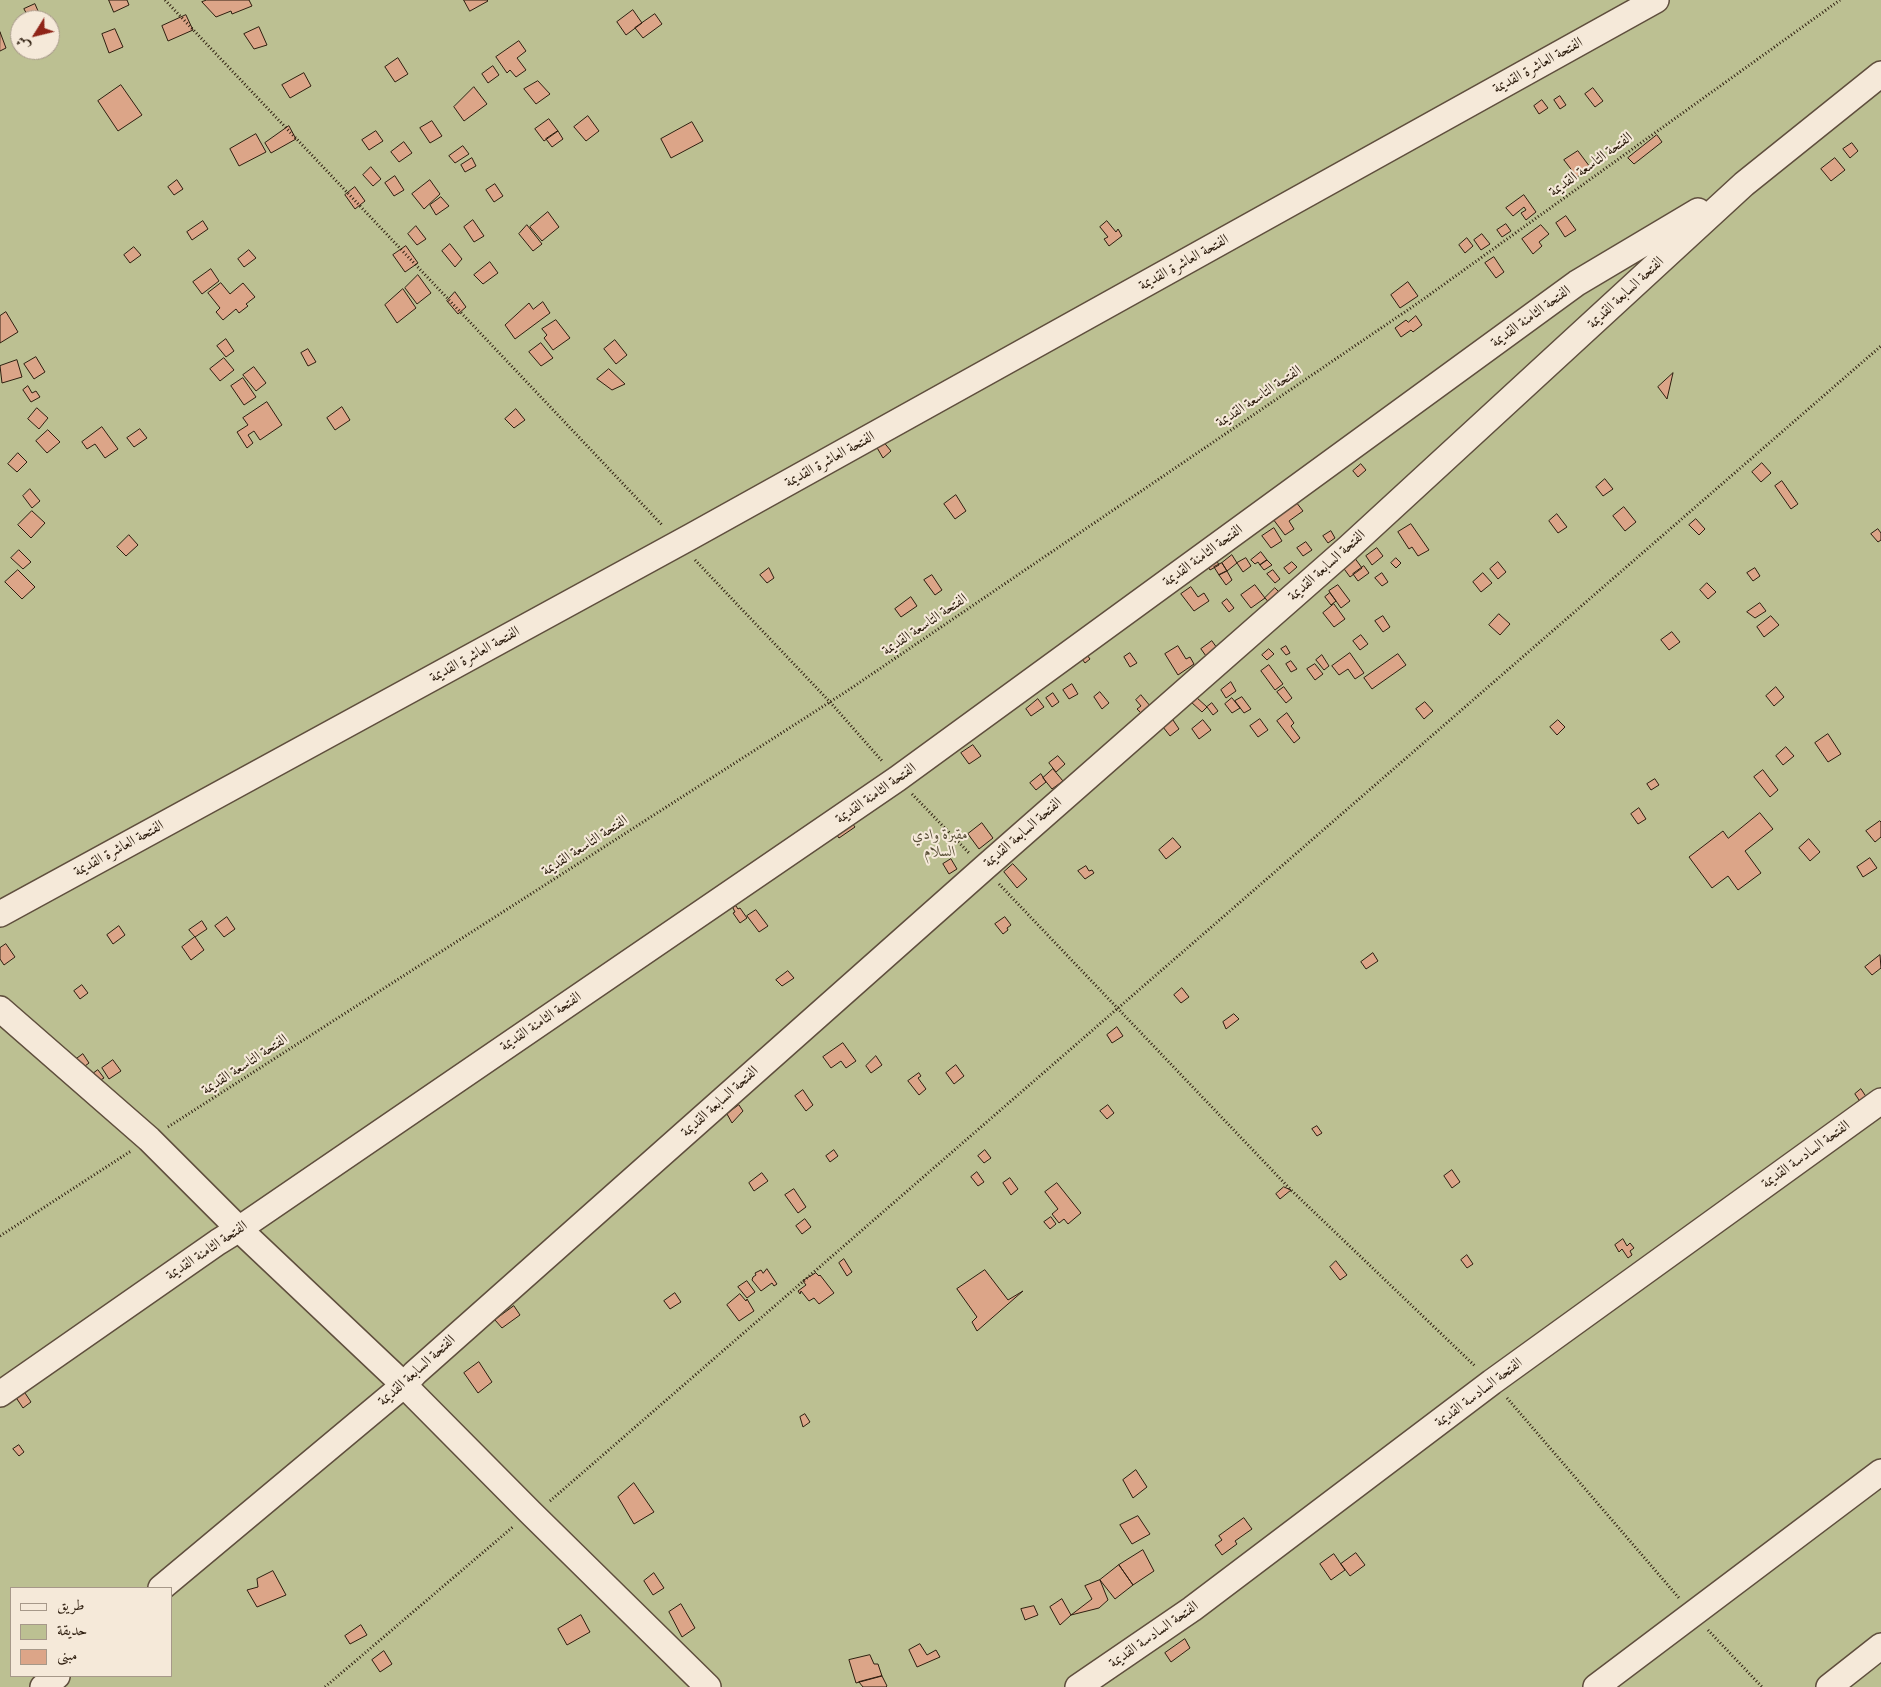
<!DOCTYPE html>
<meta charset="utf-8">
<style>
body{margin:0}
#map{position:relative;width:1881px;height:1687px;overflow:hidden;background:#f0ddc5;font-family:"IM FELL Great Primer",Amiri,serif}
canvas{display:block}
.legend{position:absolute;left:10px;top:1587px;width:162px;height:90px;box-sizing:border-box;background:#f5e9d9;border:1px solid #a69889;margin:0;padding:6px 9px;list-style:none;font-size:15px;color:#2f1f10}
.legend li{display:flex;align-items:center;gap:10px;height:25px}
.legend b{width:25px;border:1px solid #a69889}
.north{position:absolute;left:10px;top:10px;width:50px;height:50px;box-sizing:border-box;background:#f5e9d9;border:1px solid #a69889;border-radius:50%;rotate:234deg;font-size:14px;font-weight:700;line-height:20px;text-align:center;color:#2f1f10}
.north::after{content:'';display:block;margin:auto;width:18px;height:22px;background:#8f2418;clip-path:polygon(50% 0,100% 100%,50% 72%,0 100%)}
</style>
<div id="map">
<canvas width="1881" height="1687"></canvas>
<ul class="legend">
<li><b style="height:6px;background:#f5e9d9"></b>طريق</li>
<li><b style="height:14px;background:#bcc092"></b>حديقة</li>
<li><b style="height:14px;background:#dca588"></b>مبنى</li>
</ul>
<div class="north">ش</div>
</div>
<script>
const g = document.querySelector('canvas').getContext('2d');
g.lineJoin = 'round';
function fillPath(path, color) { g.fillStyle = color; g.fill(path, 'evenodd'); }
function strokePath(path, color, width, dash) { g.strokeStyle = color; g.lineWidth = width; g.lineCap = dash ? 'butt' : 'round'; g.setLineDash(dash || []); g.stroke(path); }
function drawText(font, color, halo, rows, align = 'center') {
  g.font = font + ' "IM FELL Great Primer",Amiri,serif'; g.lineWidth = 4; g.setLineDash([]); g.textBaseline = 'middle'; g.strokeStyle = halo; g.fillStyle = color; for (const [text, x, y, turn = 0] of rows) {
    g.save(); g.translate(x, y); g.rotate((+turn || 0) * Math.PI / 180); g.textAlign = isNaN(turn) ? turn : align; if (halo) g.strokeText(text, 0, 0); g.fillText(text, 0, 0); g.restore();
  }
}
fillPath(new Path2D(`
 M0 0H1881V1687H0ZM20 20H50V50H20ZM11 1588H171V1676H11Z`), '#bcc092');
const building = new Path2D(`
 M109 0H127L129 5 114 12Z
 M207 0H249L252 6 232 14 231 11 216 17 202 2Z
 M464 0H487L488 1 470 11Z
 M35 4 42 20H30L24 9Z
 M633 10 642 23 626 35 617 22Z
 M655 14 662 24 643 38 635 28Z
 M186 15 193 30 168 41 162 26Z
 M259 27 267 45 254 49 244 34Z
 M115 29 123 47 109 53 102 34Z
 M0 32 6 48 0 51Z
 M519 41 526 51 517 58 526 70 516 77 510 70 507 73 496 57Z
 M398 58 408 74 395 82 385 67Z
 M493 66 499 75 488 83 482 74Z
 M304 73 311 86 290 98 282 85Z
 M538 81 550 94 536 104 524 89Z
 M121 85 142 115 118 131 98 101Z
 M474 87 487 104 464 121 454 107Z
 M1593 88 1603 101 1595 107 1585 94Z
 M1560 96 1566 105 1560 109 1554 100Z
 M1542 100 1548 108 1539 114 1534 106Z
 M588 116 599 131 586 141 574 127Z
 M549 119 558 131 544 141 535 129Z
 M432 121 442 136 430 143 420 128Z
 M692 122 703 141 671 158 661 139Z
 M289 126 296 139 271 153 265 143Z
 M376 131 383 141 369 150 362 140Z
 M558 131 563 139 552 147 546 139Z
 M256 134 266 152 239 166 230 149Z
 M1657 135 1662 142 1634 164 1628 158Z
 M404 142 412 153 399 162 391 152Z
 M1852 143 1858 151 1850 158 1843 149Z
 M463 146 469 154 455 163 449 156Z
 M1578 151 1590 167 1577 177 1564 160Z
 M472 158 476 166 465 172 461 165Z
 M1835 158 1845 170 1831 181 1821 169Z
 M371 167 381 179 373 186 363 175Z
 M395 176 404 190 394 196 385 183Z
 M177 180 183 189 174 195 168 187Z
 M430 180 440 194 424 209 412 194Z
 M495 184 503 196 494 202 486 190Z
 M355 187 365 201 355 209 345 195Z
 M1524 195 1536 212 1526 220 1521 213 1526 210 1524 207 1513 216 1506 208Z
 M441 197 449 206 436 215 430 205Z
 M548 212 559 227 542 241 530 227Z
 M1566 216 1576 230 1565 237 1556 223Z
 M473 220 484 236 474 242 464 227Z
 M203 221 208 229 192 240 187 232Z
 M1107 221 1116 232 1118 229 1122 236 1109 246 1104 239 1108 237 1100 227Z
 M1506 224 1511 231 1502 237 1497 230Z
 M527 225 542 244 533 251 519 234Z
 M1541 225 1549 234 1539 242 1542 246 1533 254 1522 239Z
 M416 226 426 239 417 245 408 234Z
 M1482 234 1490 244 1481 250 1474 240Z
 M1467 238 1473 246 1465 253 1459 245Z
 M450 244 462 259 455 267 442 251Z
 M406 246 418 263 405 272 393 255Z
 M134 247 141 255 130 263 124 255Z
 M249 250 256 258 244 267 238 259Z
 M1494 257 1504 272 1496 278 1485 263Z
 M490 262 498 273 483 284 474 275Z
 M211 269 219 281 202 294 193 282Z
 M418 275 431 293 417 304 405 288Z
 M1408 282 1418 296 1400 308 1391 295Z
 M221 283 230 294 243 283 255 297 246 304 248 306 239 313 236 309 223 320 216 312 220 308 208 293Z
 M403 289 416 308 397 323 385 305Z
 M455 292 466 307 458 314 447 301Z
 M543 302 550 313 515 339 505 325 529 303 533 309Z
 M6 312 18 332 0 343V316Z
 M1416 316 1422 325 1413 332 1411 330 1401 337 1395 328 1406 320 1408 322Z
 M556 320 570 338 553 350 544 338 547 335 542 329Z
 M226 339 234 351 226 357 217 346Z
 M615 340 627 355 616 364 604 349Z
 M541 343 553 358 541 366 529 352Z
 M308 349 316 362 308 366 301 353Z
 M36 357 45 372 34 379 24 364Z
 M224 358 234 370 220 381 210 369Z
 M17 360 22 377 2 383 0 366Z
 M254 367 266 383 256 391 243 375Z
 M609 369 625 384 612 390 597 379Z
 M1673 373 1667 399 1658 387Z
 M243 378 256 397 244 405 231 386Z
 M28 386 32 393 36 391 40 397 31 402 23 390Z
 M267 402 282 425 260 440 254 431 248 435 253 443 247 448 237 432 248 425 243 418Z
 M342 407 350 420 335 430 327 418Z
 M37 408 48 418 39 429 28 419Z
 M516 409 525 420 514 428 505 419Z
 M102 427 118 449 105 458 95 444 87 449 82 442Z
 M140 429 147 438 134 447 127 438Z
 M48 430 60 442 47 453 36 441Z
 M877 434 891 451 883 458 872 439Z
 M18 453 27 462 17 472 8 464Z
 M1762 463 1771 473 1761 482 1752 472Z
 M1361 464 1366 470 1358 477 1353 471Z
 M1605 479 1613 489 1603 496 1596 487Z
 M1782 481 1798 504 1791 509 1775 486Z
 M30 489 40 501 32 508 23 496Z
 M956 495 966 511 955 519 944 504Z
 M1296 502 1303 511 1289 521 1294 529 1285 535 1273 519Z
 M1624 507 1636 522 1625 531 1613 516Z
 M32 511 45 523 31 538 18 525Z
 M1557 514 1567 527 1558 533 1549 521Z
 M1696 519 1705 529 1699 535 1689 525Z
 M1411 524 1429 550 1418 556 1412 547 1409 549 1398 532Z
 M1274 528 1282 541 1271 548 1262 536Z
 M1878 529 1881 533V540L1878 542 1871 534Z
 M1331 531 1335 538 1328 543 1323 536Z
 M129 535 138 545 126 556 117 547Z
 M1306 542 1312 550 1303 556 1297 548Z
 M1377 548 1383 556 1372 565 1366 556Z
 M19 550 31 562 23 569 11 558Z
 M1261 552 1267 560 1260 565 1258 562 1255 564 1251 560Z
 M1213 554 1219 565 1210 570 1204 560Z
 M1232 555 1237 563 1227 571 1222 563Z
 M1354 557 1362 568 1350 577 1342 566Z
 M1246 558 1251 566 1243 572 1237 563Z
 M1396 558 1401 563 1396 568 1391 563Z
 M1267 560 1272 565 1264 570 1260 565Z
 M1292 562 1297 567 1289 574 1284 568Z
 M1498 562 1506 572 1498 579 1490 569Z
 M1222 563 1227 571 1219 575 1214 567Z
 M1364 566 1369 573 1358 581 1353 574Z
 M769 568 774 578 767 583 760 575Z
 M1755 568 1760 576 1753 581 1747 573Z
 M18 570 35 587 22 599 5 582Z
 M1273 570 1280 579 1275 583 1267 574Z
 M1227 571 1232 580 1226 585 1219 575Z
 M1382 573 1388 582 1382 586 1375 578Z
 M1483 573 1492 583 1481 592 1473 582Z
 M932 575 942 590 935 595 924 580Z
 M1707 583 1716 592 1708 599 1700 590Z
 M1255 585 1265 598 1251 608 1241 595Z
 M1338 585 1350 601 1341 608 1329 591Z
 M1191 587 1198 597 1204 593 1209 601 1194 611 1181 594Z
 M1275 588 1282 595 1271 605 1265 598Z
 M1330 593 1336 601 1331 605 1325 597Z
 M911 597 917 606 901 617 895 609Z
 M1227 599 1234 608 1229 612 1222 603Z
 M1760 603 1766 611 1755 618 1747 612Z
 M1334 604 1345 619 1334 627 1323 613Z
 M1499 614 1510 624 1500 635 1489 625Z
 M1383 616 1390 627 1383 632 1375 621Z
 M1771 616 1779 625 1764 637 1757 627Z
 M1672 632 1680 642 1669 650 1661 640Z
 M1361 635 1368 644 1360 650 1353 641Z
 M1212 641 1217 648 1206 656 1201 649Z
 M1178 646 1186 659 1190 657 1194 664 1178 675 1165 654Z
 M1286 646 1290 653 1286 655 1281 649Z
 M1269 649 1274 654 1267 660 1262 655Z
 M1084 651 1090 659 1085 663 1079 655Z
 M1130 653 1137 663 1130 667 1124 657Z
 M1350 653 1364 673 1355 679 1348 669 1339 675 1332 666Z
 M1398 654 1406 665 1372 689 1364 678Z
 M1322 655 1329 666 1324 670 1316 660Z
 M1291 661 1297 669 1291 672 1286 664Z
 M1315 664 1323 674 1315 680 1307 669Z
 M1269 665 1283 684 1275 690 1261 671Z
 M1231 682 1236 691 1226 698 1221 690Z
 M1072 684 1078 694 1069 699 1063 690Z
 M1284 687 1292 698 1286 703 1277 692Z
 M1776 687 1784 697 1774 706 1766 696Z
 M1100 692 1109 703 1102 709 1094 697Z
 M1053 693 1059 702 1052 707 1046 698Z
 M1141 695 1151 707 1142 714 1137 709 1141 706 1136 700Z
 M1196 697 1207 707 1202 712 1191 702Z
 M1242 697 1251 709 1244 713 1235 701Z
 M1232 698 1240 708 1232 713 1225 704Z
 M1038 699 1044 707 1031 716 1026 709Z
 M1425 702 1433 711 1424 719 1416 709Z
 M1212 703 1218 711 1213 715 1207 707Z
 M1287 713 1294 723 1291 726 1300 738 1294 743 1277 721Z
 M1260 719 1268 730 1258 737 1250 726Z
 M1173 720 1179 729 1170 736 1163 727Z
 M1203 720 1211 730 1199 739 1192 729Z
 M1558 720 1565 727 1557 735 1550 727Z
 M1828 734 1841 754 1828 762 1815 743Z
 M973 745 981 756 969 764 961 753Z
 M1786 747 1794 756 1783 765 1776 756Z
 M1058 756 1065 764 1056 772 1049 763Z
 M1053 769 1063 781 1052 789 1043 778Z
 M1763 770 1778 790 1770 797 1754 777Z
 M1041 774 1046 782 1036 790 1030 783Z
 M1655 779 1659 785 1651 790 1647 784Z
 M1639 808 1646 819 1638 824 1631 814Z
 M1760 813 1773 829 1745 851 1761 873 1738 890 1728 876 1712 888 1689 857 1723 831 1728 838Z
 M846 815 855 827 839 838 830 826Z
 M1880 821 1881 822V837L1875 842 1866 831Z
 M982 823 993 838 979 849 968 834Z
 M1173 838 1181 847 1166 859 1159 850Z
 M1809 839 1820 852 1810 861 1799 848Z
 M1870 858 1877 868 1863 877 1857 867Z
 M951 859 957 869 949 874 943 864Z
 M1013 864 1027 879 1017 888 1004 872Z
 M1086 866 1089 871 1092 870 1094 873 1085 879 1078 871Z
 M736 906 738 909 740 908 747 918 740 923 733 913 735 912 733 908Z
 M756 910 768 926 759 932 747 916Z
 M227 917 235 929 224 937 215 926Z
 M1005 917 1011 925 1007 928 1008 930 1003 934 995 924Z
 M202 921 207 929 195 937 189 930Z
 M119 926 125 935 113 944 107 935Z
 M195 937 204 950 191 960 182 947Z
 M6 944 15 957 4 965 0 959V948Z
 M1373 953 1378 961 1366 969 1361 962Z
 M1880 955 1881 968 1872 975 1865 967Z
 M788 971 794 978 782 986 776 980Z
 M82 985 88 993 80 999 74 991Z
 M1182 988 1189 997 1181 1003 1174 995Z
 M1234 1014 1239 1019 1226 1029 1223 1022Z
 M1117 1027 1123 1036 1112 1043 1107 1035Z
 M843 1043 856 1061 846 1068 841 1061 831 1068 823 1057Z
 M83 1054 89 1063 81 1069 75 1060Z
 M876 1056 882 1065 871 1073 866 1066Z
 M113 1060 121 1071 109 1079 102 1068Z
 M956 1065 964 1076 954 1084 946 1073Z
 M98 1070 104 1078 95 1083 90 1076Z
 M919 1073 921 1076 918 1078 926 1089 919 1095 908 1081Z
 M1861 1089 1867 1098 1861 1103 1855 1094Z
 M803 1090 813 1105 806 1111 795 1096Z
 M739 1105 743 1111 732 1123 727 1114Z
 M1108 1105 1114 1113 1107 1119 1100 1111Z
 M1317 1126 1322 1133 1317 1136 1312 1129Z
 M834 1150 838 1156 830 1162 826 1156Z
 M985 1150 991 1158 984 1163 978 1156Z
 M1452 1170 1460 1182 1452 1188 1444 1176Z
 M977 1172 984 1182 978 1186 971 1177Z
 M762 1173 768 1181 754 1191 749 1183Z
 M1010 1178 1018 1189 1011 1195 1003 1183Z
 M1057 1183 1081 1213 1068 1224 1064 1219 1059 1223 1052 1214 1058 1209 1045 1192Z
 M1284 1187 1291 1190 1280 1199 1276 1194Z
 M794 1189 806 1207 798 1213 785 1195Z
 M1051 1217 1056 1224 1050 1229 1044 1222Z
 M805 1219 811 1227 802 1234 796 1226Z
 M1623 1239 1627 1246 1630 1243 1634 1248 1630 1251 1632 1255 1628 1258 1622 1249 1619 1252 1615 1245Z
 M1467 1255 1473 1264 1467 1268 1461 1260Z
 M844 1259 852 1272 847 1276 839 1263Z
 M1336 1261 1347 1275 1340 1280 1330 1267Z
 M767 1269 777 1284 774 1286 772 1283 761 1291 752 1280 753 1277 756 1275 755 1273 761 1270 763 1273Z
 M985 1270 1008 1300 1023 1291 977 1331 972 1322 977 1317 957 1289Z
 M816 1273 819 1276 820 1275 834 1293 819 1304 814 1298 809 1301 801 1291 800 1294 798 1291 806 1285 803 1281Z
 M747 1281 755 1292 747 1298 738 1287Z
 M675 1293 681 1302 670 1309 664 1301Z
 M740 1294 746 1301 747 1299 754 1311 739 1321 727 1305Z
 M514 1306 520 1315 502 1328 495 1320Z
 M479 1362 492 1382 478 1393 464 1373Z
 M23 1390 31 1402 23 1408 15 1396Z
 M805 1414 810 1422 803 1427 800 1417Z
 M19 1445 24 1452 19 1456 13 1449Z
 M1136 1470 1147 1487 1133 1498 1123 1480Z
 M634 1483 654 1512 634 1524 618 1497Z
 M1138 1516 1150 1534 1132 1544 1120 1525Z
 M1244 1518 1252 1529 1235 1541 1237 1544 1222 1555 1215 1545 1222 1540 1219 1536Z
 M1143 1550 1154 1571 1133 1585 1119 1565Z
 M1356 1553 1365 1565 1350 1576 1341 1564Z
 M1334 1554 1345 1570 1331 1580 1320 1564Z
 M1119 1565 1133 1585 1115 1599 1100 1580Z
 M273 1571 286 1595 257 1607 247 1590 258 1587 257 1579Z
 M654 1573 664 1588 653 1595 644 1581Z
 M1100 1580 1108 1600 1099 1608 1071 1615 1092 1599 1085 1586Z
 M1062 1599 1071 1615 1060 1625 1050 1607Z
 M681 1604 695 1628 682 1637 669 1612Z
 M1034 1606 1038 1615 1025 1620 1021 1609Z
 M581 1615 590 1632 567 1645 558 1629Z
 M361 1625 367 1635 350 1644 345 1636Z
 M1185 1639 1190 1648 1171 1662 1165 1653Z
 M920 1644 927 1655 936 1650 940 1657 917 1667 909 1650Z
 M384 1651 392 1664 380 1672 372 1660Z
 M870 1655 874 1664H878L882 1676 856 1683 849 1660Z
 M882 1676 887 1686 886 1687H863L859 1682Z`);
fillPath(building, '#dca588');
strokePath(building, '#2f1f10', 1);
const minor = new Path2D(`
 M0 914 692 536 1656 0
 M0 1009 149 1139 239 1229 404 1385 530 1512 708 1687
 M0 1394 218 1242 239 1229 897 779 1577 283 1698 211
 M161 1588 404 1385 415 1373 984 868 1347 549 1744 184 1881 74
 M43 1687 57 1676
 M1078 1687 1192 1609 1492 1382 1881 1101
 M1596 1687 1881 1472
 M1829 1687 1881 1646`);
strokePath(minor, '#5f4e3d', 28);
strokePath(new Path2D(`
 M165 0 663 526
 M695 560 830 702 883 762
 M912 794 969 853
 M999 884 1291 1190 1476 1367
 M168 1127 847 691 1418 303 1840 0
 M0 1236 131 1151
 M1507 1398 1679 1598
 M550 1501 1881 346
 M1708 1630 1762 1687
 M325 1687 514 1526`), '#2f1f10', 3, [1, 2.5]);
strokePath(minor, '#f5e9d9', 25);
drawText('15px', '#2f1f10', '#f5e9d9', [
 ["الفتحة العاشرة القديمة",1538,66,-29],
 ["الفتحة التاسعة القديمة",1591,165,-36],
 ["الفتحة العاشرة القديمة",1184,263,-29],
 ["الفتحة السابعة القديمة",1626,293,-43],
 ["الفتحة الثامنة القديمة",1531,317,-36],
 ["الفتحة التاسعة القديمة",1259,397,-34],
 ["الفتحة العاشرة القديمة",830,460,-29],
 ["الفتحة الثامنة القديمة",1203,556,-36],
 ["الفتحة السابعة القديمة",1327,566,-42],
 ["الفتحة التاسعة القديمة",925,625,-34],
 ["الفتحة العاشرة القديمة",475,655,-29],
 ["الفتحة الثامنة القديمة",876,794,-35],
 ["الفتحة السابعة القديمة",1023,833,-41],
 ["الفتحة التاسعة القديمة",585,846,-33],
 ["الفتحة العاشرة القديمة",119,849,-29],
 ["الفتحة الثامنة القديمة",541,1022,-34],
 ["الفتحة التاسعة القديمة",245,1065,-33],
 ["الفتحة السابعة القديمة",720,1102,-42],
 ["الفتحة السادسة القديمة",1806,1155,-36],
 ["الفتحة الثامنة القديمة",207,1251,-34],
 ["الفتحة السابعة القديمة",417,1371,-42],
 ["الفتحة السادسة القديمة",1479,1393,-37],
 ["الفتحة السادسة القديمة",1154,1635,-35]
]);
drawText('italic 15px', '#594f37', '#f5e9d9', [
 ["مقبرة وادي",940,835],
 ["السلام",940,852]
]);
</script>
